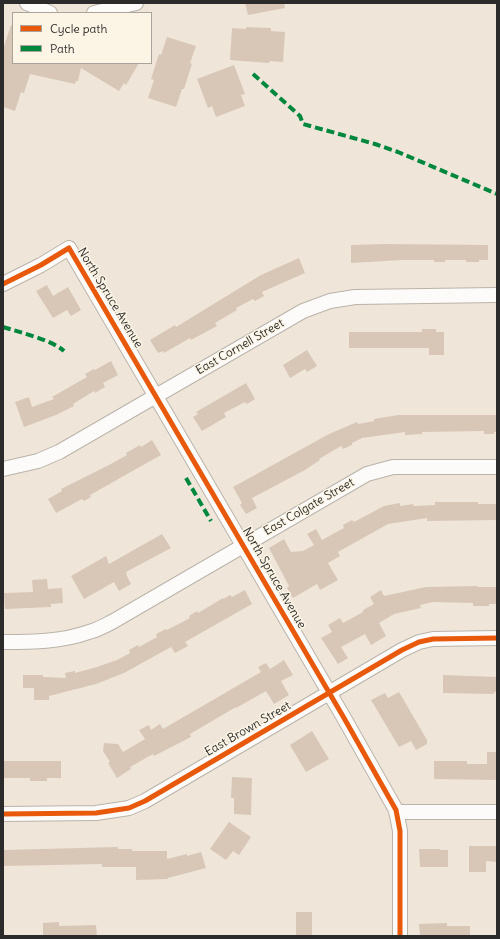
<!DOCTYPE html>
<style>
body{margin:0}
#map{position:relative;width:500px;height:939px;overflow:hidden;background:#efe6d9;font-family:Delius,sans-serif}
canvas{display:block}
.frame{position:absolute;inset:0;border:4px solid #2b2b2b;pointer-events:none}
.legend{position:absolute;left:12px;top:12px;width:140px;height:52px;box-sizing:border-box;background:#fcf5e5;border:1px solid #a8a49b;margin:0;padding:5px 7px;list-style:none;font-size:12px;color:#2b2b2b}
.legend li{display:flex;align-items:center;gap:8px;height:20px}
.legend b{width:20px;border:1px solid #a8a49b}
</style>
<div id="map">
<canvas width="500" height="939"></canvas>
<div class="frame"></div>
<ul class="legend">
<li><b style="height:5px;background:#e8590c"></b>Cycle path</li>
<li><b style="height:5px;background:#00873e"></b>Path</li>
</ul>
</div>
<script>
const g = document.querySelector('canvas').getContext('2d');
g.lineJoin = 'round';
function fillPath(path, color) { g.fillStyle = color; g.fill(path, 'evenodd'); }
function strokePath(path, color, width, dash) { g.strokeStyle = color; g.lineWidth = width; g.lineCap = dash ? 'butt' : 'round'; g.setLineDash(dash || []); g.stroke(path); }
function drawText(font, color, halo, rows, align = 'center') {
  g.font = font + ' Delius,sans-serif'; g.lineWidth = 3; g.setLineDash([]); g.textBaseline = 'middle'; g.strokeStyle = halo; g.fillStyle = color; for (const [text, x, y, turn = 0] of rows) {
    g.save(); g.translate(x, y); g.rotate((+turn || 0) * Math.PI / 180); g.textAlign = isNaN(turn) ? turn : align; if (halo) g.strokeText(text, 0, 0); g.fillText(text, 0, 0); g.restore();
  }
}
fillPath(new Path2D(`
 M245 3H284L285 8 248 15Z
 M11 25H13V63H139L126 85 124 83 119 91 81 68 78 81H76L75 84 30 74 24 93 21 92 15 111 3 107V49Z
 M246 27 271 28V31L285 32 283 62 270 61 269 63 230 60 232 28 246 29Z
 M167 37 196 46 190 63 192 64 184 89H182L176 107 148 98 154 80 151 79 159 54 161 55Z
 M234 65 245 94 241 95 245 106 216 117 212 106 208 108 197 79Z
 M387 244 488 245V260H479V262H466V260H445V262H434V260H402L351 263V245Z
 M299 258 305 273 262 292 264 296 255 301 253 299 236 308 237 310 215 323 217 326 191 340 190 338 164 353 163 351 158 353 150 340 175 325 176 327 261 275Z
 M47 285 53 296 68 287 81 310 71 316 67 310 53 318 36 291Z
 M422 329H436V332H444V355H429V348H349V332H422Z
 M307 350 317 366 307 372 305 369 290 378 283 365Z
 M111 361 118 375 103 383 105 387 95 393 94 391 73 404 74 406 56 415 24 427 15 402 29 397 32 407 54 399 52 397 87 377 85 374 94 369 95 370Z
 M246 383 255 399 247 404 245 402 224 413 226 417 202 431 193 417 198 414 196 412Z
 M398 415H497V432H494V434H484V431L422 432V434L405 435V432L362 438 352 443V445L343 449 341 446 319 459 320 460 305 470 252 498 257 508 246 514 240 505 242 503 233 487 329 434 357 422 358 424 374 421V419Z
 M152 440 161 455 90 495 91 497 84 501 82 499 56 513 48 499 62 491 61 489 109 465 127 455 126 453 140 445 141 447Z
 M435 502H478V504H497V520L427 521V518L388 524 338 552 340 556 328 563 338 580 320 590 317 584 293 598 287 588 289 586 269 548 284 539 291 552 303 551 314 545 307 534 316 529 322 540 344 528 343 525 352 520 354 522 384 506 400 503V506L413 504 414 506 435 505Z
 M162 534 171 548 126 572 127 574H126L131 584 119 591 114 582 84 599 71 576 106 556 109 564Z
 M47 579 48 589 62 588 63 603 51 604V607L5 609 4 593 33 592 32 580Z
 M477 586 479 587H497V604H489V606H473V603L433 602 420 605 421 608 394 614 379 623 386 636 371 645 365 634 341 647 348 658 338 664 321 638 332 632 328 625 340 618 343 623 363 612V610L374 604 370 597 381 590 384 596 426 587Z
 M245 590 252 604 185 642 188 646 175 653 171 647 124 673 96 684 49 696V700H34V688H23V675H43V677L66 678 65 673 75 671V673L97 667 117 660 130 653 129 650 138 645 139 647 157 637 156 634 166 629 167 630 190 618 189 616 197 611 198 613 223 598V599L230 595 232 597Z
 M284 660 293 675 281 681 289 695 274 704 266 691 236 708V707L190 734 191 737 154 756 153 754 130 767 131 769 117 778 108 763 110 762 103 751 104 743 118 744 123 752 145 739 139 730 149 725 151 730 160 724 163 729 261 672 258 667 266 663 270 669Z
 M443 675 497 677V692H494V694L443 693Z
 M399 692 427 740V744L416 750 411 741 399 747 371 700 385 693 388 698Z
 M312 731 329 759 306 772 290 745Z
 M487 752H497V780L434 779V761H467V764H487Z
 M3 761H61V778H47V781H30V778H3Z
 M232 777 252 778 251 815 234 814V798H231Z
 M229 822 251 837 239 855 233 851 226 860 210 849Z
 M469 846H497V862L486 861V872H469Z
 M118 847V849H132V851H167V859L187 854V856L201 852 206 868 168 878V879L136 880V867H102V864L3 866V850Z
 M419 849H440V850H448V867H420Z
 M296 912H312V936H296Z
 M59 922V926L96 925 97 936H43V923Z
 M447 923V926H470V936H420L419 924Z`), '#d8c7b7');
const street = new Path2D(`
 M27 3 50 13
 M94 13 136 3
 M3 284 41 265 69 248 344 718 396 810 400 831V936
 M3 469 38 461 59 452 303 311 330 301 355 297 497 295
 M3 642C32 642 61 642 89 632 97 630 104 626 112 622L367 474 393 467H497
 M396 812H497
 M3 814 96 813 129 808 145 801 402 650 419 642 433 639 497 638`);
strokePath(street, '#b9b3aa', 16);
strokePath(street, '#fdfbf9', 14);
strokePath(new Path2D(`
 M253 74 300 116 303 124 375 144 398 152 497 194
 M3 327C19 332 52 340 64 351
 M186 478 211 521`), '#00873e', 4, [8, 4]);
strokePath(new Path2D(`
 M3 284 41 265 69 248 344 718 396 810 400 831V936
 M3 814 96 813 129 808 145 801 402 650 419 642 433 639 497 638`), '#e8590c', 5);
drawText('12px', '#2b2b2b', '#fcf5e5', [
 ["North Spruce Avenue",110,298,59],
 ["East Cornell Street",240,347,-30],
 ["East Colgate Street",309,507,-30],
 ["North Spruce Avenue",274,578,60],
 ["East Brown Street",248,729,-30]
]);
</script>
